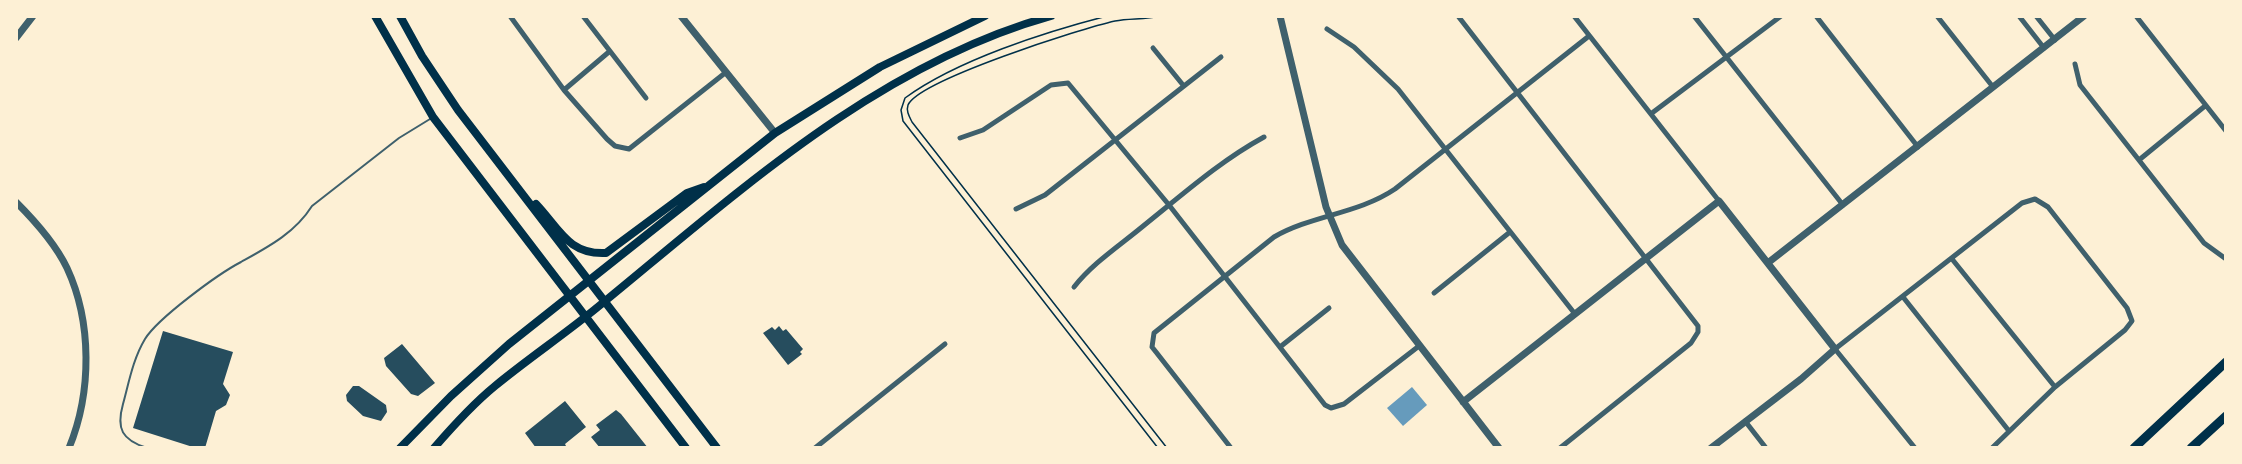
<!DOCTYPE html>
<style>
body{margin:0}
#map{position:relative;width:2242px;height:464px;overflow:hidden;background:#fdf0d5;font-family:Ubuntu,sans-serif}
canvas{display:block}
.frame{position:absolute;inset:0;border:18px solid #fdf0d5;pointer-events:none}
</style>
<div id="map">
<canvas width="2242" height="464"></canvas>
<div class="frame"></div>
</div>
<script>
const g = document.querySelector('canvas').getContext('2d');
g.lineJoin = 'round';
function fillPath(path, color) { g.fillStyle = color; g.fill(path, 'evenodd'); }
function strokePath(path, color, width, dash) { g.strokeStyle = color; g.lineWidth = width; g.lineCap = dash ? 'butt' : 'round'; g.setLineDash(dash || []); g.stroke(path); }
fillPath(new Path2D(`
 M1412 387 1427 405 1403 426 1387 408Z`), '#669bbc');
fillPath(new Path2D(`
 M779 326 783 331 786 329 803 349 800 352 802 354 788 365 763 333 772 327 775 330Z
 M163 331 233 352 223 384 230 395 226 405 216 411 205 448H196L133 428Z
 M402 344 435 383 418 396 411 394 386 366 384 358Z
 M353 386H359L386 405 387 412 381 421 363 416 347 401 346 395Z
 M565 401 586 427 565 444 567 448H536L525 433Z
 M616 410 621 414 648 448H600L591 437 600 430 596 425Z`), '#264d5e');
strokePath(new Path2D(`
 M1107 16C1045 32 957 60 905 98L901 110 903 121 1158 448
 M1160 16C1145 20 1130 18 1115 21 1083 28 919 80 908 105 906 111 909 116 912 122L1167 448`), '#003049', 1.5);
strokePath(new Path2D(`
 M147 448C122 440 116 429 123 404 129 382 133 359 145 339 158 318 218 274 241 262 268 247 295 233 312 206L399 138 430 119`), '#3f606c', 2);
strokePath(new Path2D(`
 M510 16 564 90 607 139 615 146 629 149 725 73
 M583 16 646 98
 M1458 16 1698 326V332L1691 343 1560 448
 M1574 16 1719 201
 M1694 16 1843 205
 M1816 16 1918 147
 M1937 16 1993 87
 M2019 16 2044 48
 M2036 16 2055 40
 M2136 16 2226 131
 M1327 29 1354 47 1398 89 1575 314
 M1153 48 1183 85
 M2075 64 2080 85 2204 243 2226 259
 M564 90 610 51
 M1652 113 1781 16
 M960 138 983 130 1051 85 1068 83 1169 205 1325 405 1331 408 1344 404 1419 346
 M2139 160 2205 106
 M1016 209 1045 195 1221 57
 M1952 259 2055 387
 M1074 287C1093 263 1119 246 1142 227 1182 195 1220 161 1264 137
 M1434 293 1510 232
 M1903 297 2009 431
 M1280 347 1329 308
 M1745 421 1766 448
 M815 448 945 344
 M1231 448 1156 352 1152 347 1154 333 1274 237C1312 215 1358 214 1395 189L1589 36
 M1915 448 1835 349 2022 203 2035 199 2048 207 2127 308 2132 321 2125 330 2055 387 1992 448`), '#3f606c', 5);
strokePath(new Path2D(`
 M681 16 775 133
 M1280 16 1326 207 1342 245 1499 448
 M16 38 33 16
 M16 202C34 220 56 245 67 268 92 322 92 392 69 448
 M1769 262 2084 16
 M1463 402 1719 201 1835 349 1801 379 1711 448`), '#3f606c', 7);
strokePath(new Path2D(`
 M375 16 433 117 686 448
 M400 16 422 56 458 110 717 448
 M536 204C559 228 568 255 606 253L687 193 704 187
 M400 448 451 396 509 344 775 133 880 67 985 16
 M434 448C453 426 473 404 495 386 529 358 565 334 599 306 736 194 876 65 1051 16`), '#003049', 8);
strokePath(new Path2D(`
 M2134 448 2226 362
 M2191 448 2226 416`), '#003049', 9);
</script>
